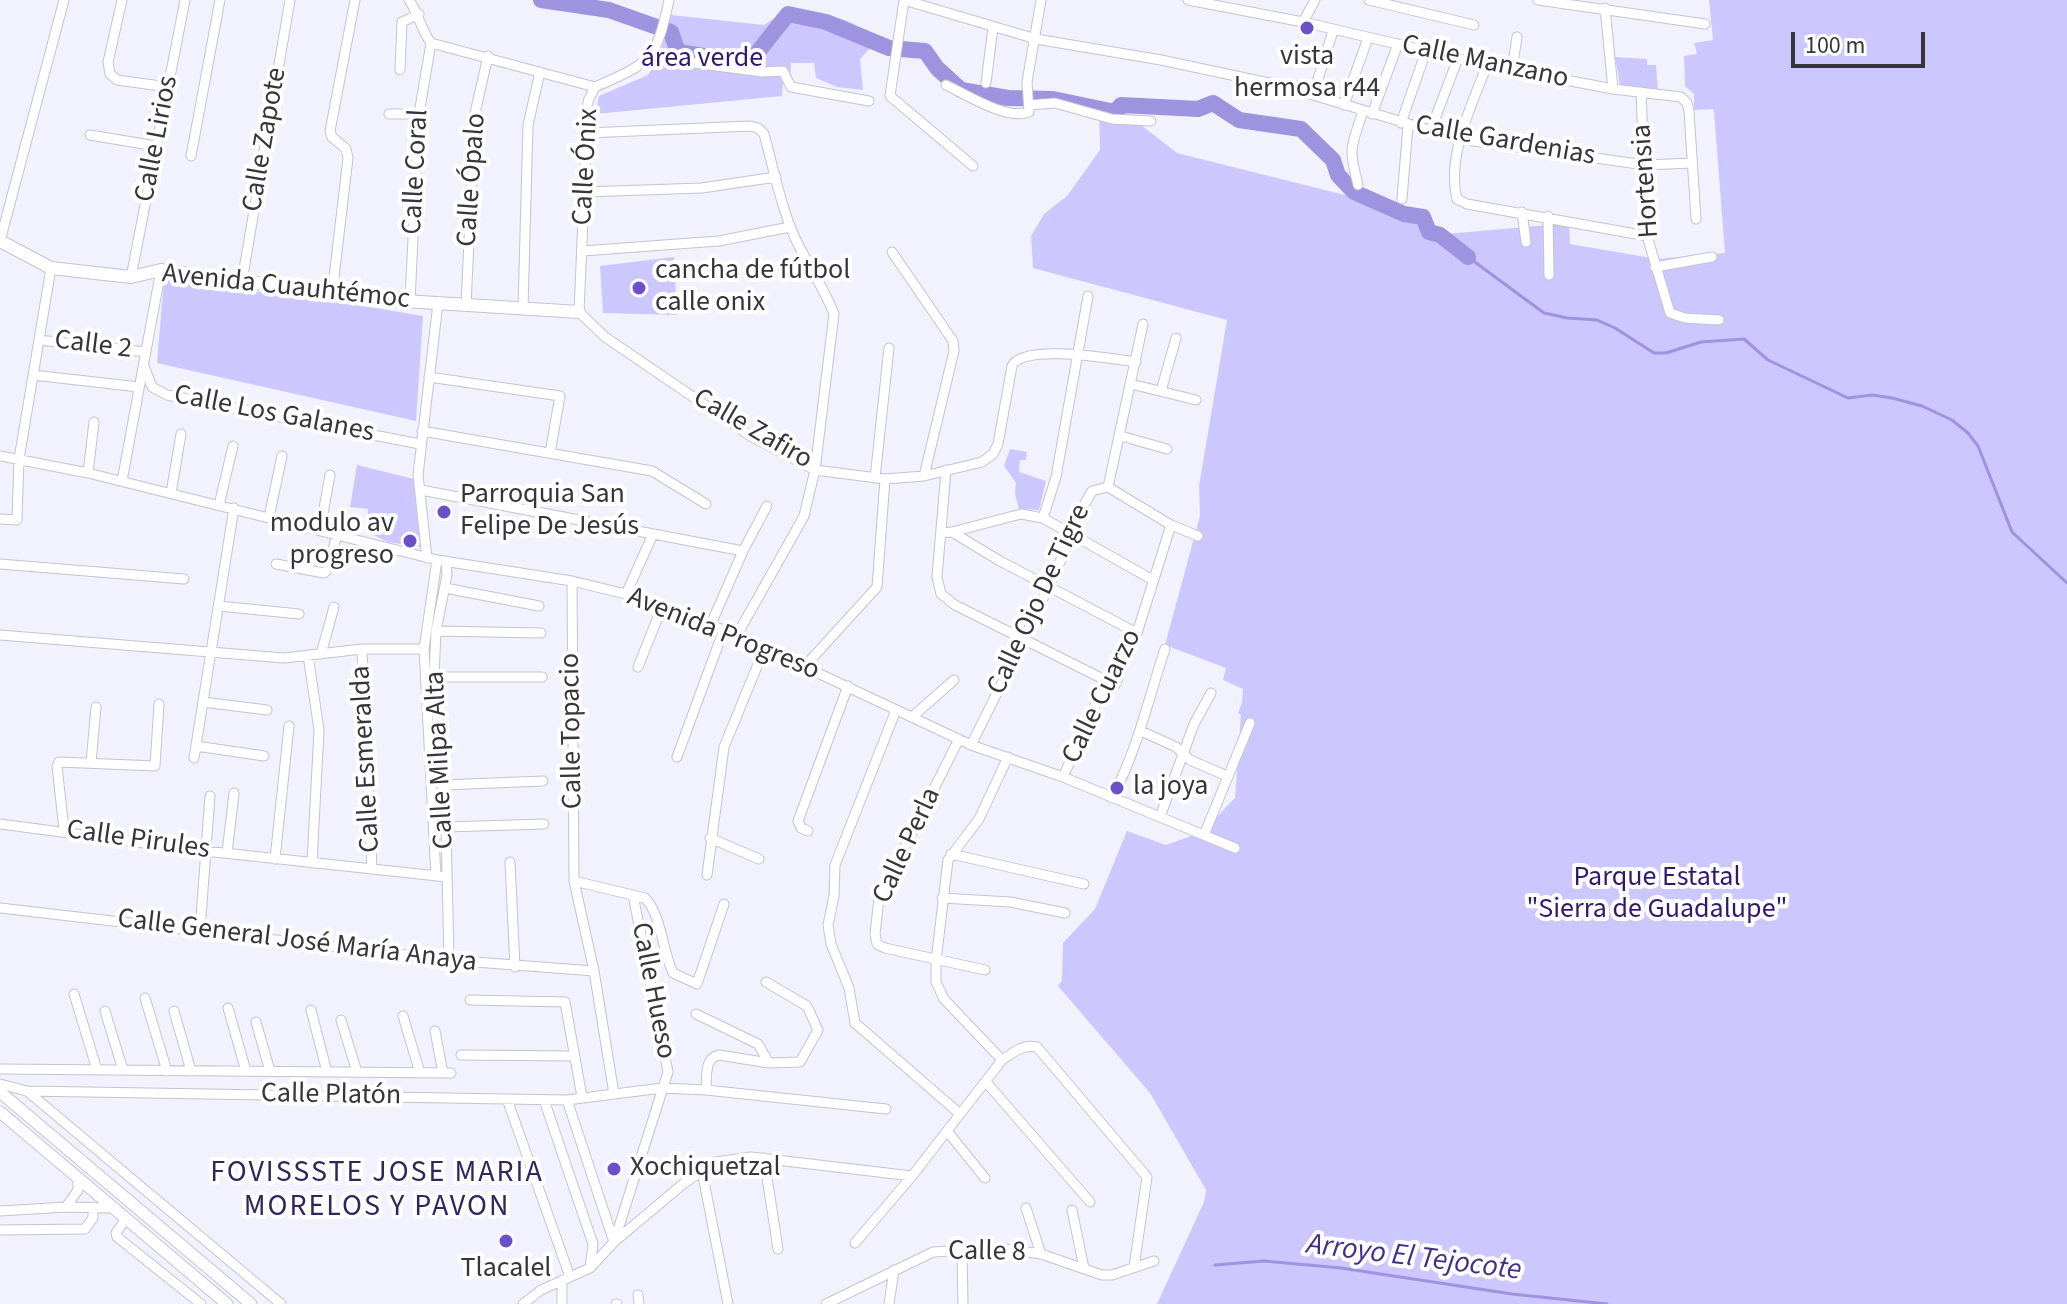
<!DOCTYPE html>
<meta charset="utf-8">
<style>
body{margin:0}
#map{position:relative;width:2067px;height:1304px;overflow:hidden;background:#f2f2fe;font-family:"Source Sans 3",sans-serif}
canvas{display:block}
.scale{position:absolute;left:1791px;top:32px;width:134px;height:36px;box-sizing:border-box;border:4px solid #35353a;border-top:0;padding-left:10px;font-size:24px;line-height:28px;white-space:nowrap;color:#35353a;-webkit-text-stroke:6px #fff;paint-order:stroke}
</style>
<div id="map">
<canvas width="2067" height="1304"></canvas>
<div class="scale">100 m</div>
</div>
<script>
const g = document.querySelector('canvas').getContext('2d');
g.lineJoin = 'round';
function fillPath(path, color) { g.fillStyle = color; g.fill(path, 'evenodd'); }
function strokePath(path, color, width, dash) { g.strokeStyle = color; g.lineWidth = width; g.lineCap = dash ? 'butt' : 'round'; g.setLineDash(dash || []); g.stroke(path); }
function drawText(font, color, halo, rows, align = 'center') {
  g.font = font + ' "Source Sans 3",sans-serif'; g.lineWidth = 8; g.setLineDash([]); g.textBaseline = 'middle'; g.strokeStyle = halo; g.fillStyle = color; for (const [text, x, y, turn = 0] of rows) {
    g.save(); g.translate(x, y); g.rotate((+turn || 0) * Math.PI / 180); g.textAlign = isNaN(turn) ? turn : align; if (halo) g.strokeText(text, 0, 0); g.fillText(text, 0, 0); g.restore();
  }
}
fillPath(new Path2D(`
 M1709 0H2067V1304H1157L1204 1202 1206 1190 1150 1093 1058 986 1062 980 1063 943 1095 909 1127 831 1166 845 1202 832 1235 798 1241 715 1238 713 1242 703 1243 689 1223 680 1226 668 1165 645 1200 516 1199 486 1227 320 1033 268 1031 236 1044 214 1067 196 1100 150 1099 108H1119L1177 153 1349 196 1447 234 1569 223 1570 244 1657 259 1725 253 1714 112 1713 109 1694 110V94L1685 86 1684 56 1697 54 1694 43 1713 40Z
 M776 14C821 16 840 9 878 40L860 59 863 90 837 87 816 78 814 63H791L790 82 783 81 782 96 595 114 599 96 648 75 658 59 671 15 764 25 777 16Z
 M1615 57 1647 59V65H1656L1658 90 1620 85Z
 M674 257 677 315 603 313 600 266Z
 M164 279 352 304 423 316 416 421 157 363Z
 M1010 449 1027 452 1026 460H1020L1019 472 1046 481 1039 510 1019 509 1015 494 1016 483 1004 466Z
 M357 465 414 479 420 547 388 542 367 532 368 509 350 507Z`), '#ccc7ff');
strokePath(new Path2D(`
 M1468 257 1544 313 1567 318 1597 320 1615 328 1654 353H1666L1701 342 1744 339 1768 360 1848 398 1872 395 1892 398 1922 406 1952 420 1968 433 1978 446 2012 532 2067 583
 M1215 1265 1264 1261 1341 1268 1512 1294 1607 1304`), '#9d93df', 3);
strokePath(new Path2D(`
 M541 0 609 10 671 32 678 52 749 63 788 14 826 22 889 48 925 51 937 68 961 90 1008 98 1053 99 1115 112 1121 105 1198 109 1213 103 1239 120 1301 129 1333 160 1338 175 1354 192 1404 214 1423 217 1429 232 1440 235 1468 257`), '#9d93df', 16);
const minor = new Path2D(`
 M122 0 108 62 110 74 117 80 168 87
 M409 0C419 14 421 30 431 43L595 87
 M669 0C656 61 650 63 595 87L588 101 579 312 605 337 752 437 815 470 885 479 924 476 982 462 993 454 998 444 1012 366C1024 343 1111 359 1136 362
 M904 0 1036 39 1161 60 1283 86 1459 139 1645 165 1692 163
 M904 0 890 96 973 166
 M1188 0 1303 22 1487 65 1613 89 1681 97 1687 103 1689 111 1696 219
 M1369 0 1474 25
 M1538 0 1705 24
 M1605 8 1613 89
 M1303 22 1315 0
 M650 57 762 72 783 71 791 87 869 101
 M1487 65C1472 104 1446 157 1457 199L1467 204 1647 236
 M400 70 402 22 419 14
 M1512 70 1517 37
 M986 83 993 27
 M946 85C967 95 1008 121 1029 112L1027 82 1041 0
 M1641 92 1647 236 1670 313 1685 318 1719 320
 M1313 95 1333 31
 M1029 105 1055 103 1112 119 1151 121
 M1344 105 1368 38
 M389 114H419
 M1372 114 1398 44
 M1401 123 1426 51
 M1430 132 1458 58
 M587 133 750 126 758 128 764 134C773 166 779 200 792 231 804 260 823 285 834 314L815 470 804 516 737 635
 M90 135 156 146
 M191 156 220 0
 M1358 185C1348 146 1351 148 1363 111
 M584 192 702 188 776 177
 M1402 199 1408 125
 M1522 212 1526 242
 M1548 216 1549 275
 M0 241 64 0
 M582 251 719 241 790 227
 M892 252 953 341 954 351 924 476
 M1655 267 1712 257
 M131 277 185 0
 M242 281 290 0
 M332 294 348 158 346 149 332 137 330 131 355 0
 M410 301 419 114 431 43
 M466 305 475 113 488 56
 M523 308 528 125 540 72
 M39 340 146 352
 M144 366 152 387 167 395 420 444
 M33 375 139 387
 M429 377 560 396 550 453
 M1131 384 1196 400
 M1161 391 1176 338
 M422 431 652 471 706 504
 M1121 436 1167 449
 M0 456 88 473 437 560 572 581 626 594 737 635 971 745 1063 777 1235 848
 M946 470 937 577 941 594 955 605 1115 685
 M88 473 94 422
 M875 478 889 348
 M122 481 161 270
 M1108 487 1143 324
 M1108 487 1171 525 1198 536
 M421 490 743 551
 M171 493 181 434
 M219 505 233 446
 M269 517 282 456
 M1043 518 1056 477 1088 296
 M0 519 17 520 19 459 51 268
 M320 530 330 475
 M952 532 1021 514 1043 518 1153 580
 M941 533 952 532 1000 561 1137 633
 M427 558 418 475 438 303
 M446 561 447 575 436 631 434 677 446 827 449 960
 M0 564 184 579
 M276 564 324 573 328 569 337 534
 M572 581 574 881 594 971 614 1094
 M445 588 539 606
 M626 594 653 534
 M219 606 299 614
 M711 624 743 551 767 506
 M436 631 541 633
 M0 635 284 658 362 649H424
 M362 649 372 869
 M321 654 334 607
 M308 655 319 730 312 863
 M805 666 877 587 885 479
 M638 667 662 607
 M434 677H542
 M203 702 267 710
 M896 710 835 865 834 896 828 925 831 944 849 988 855 1023 960 1114
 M912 717 954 680
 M1141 731 1176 747 1190 760 1227 776
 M959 739 879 898 875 934 877 944 885 948 985 970
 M971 745 1024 639 1073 534 1079 514 1092 491 1108 487
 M196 746 264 756
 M677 757 724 629
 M194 758 234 508
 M91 763 96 707
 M1063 777 1098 699 1115 685 1137 633 1171 525
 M443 785 543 781
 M1112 798C1137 751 1148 700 1165 649
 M1160 817 1194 724 1211 693
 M0 824 205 851 447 877
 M446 827 544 824
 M64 830 57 766 59 762 155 766 159 704
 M808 831 801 828 798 821 848 686
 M1204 835 1250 723
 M710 838 759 859
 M227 853 234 793
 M951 854 1084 884
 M275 859 289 726
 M510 862 515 967
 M707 875 724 747 765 647
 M436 876 424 649 437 560
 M574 881 645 898C662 916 662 950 673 973L697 984 724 904
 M942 898 1010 902 1065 913
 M0 908 449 960 594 971
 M200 930 210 796
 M74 994 97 1070
 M145 998 167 1071
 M470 1000 565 1002 582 1097
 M228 1008 246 1071
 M311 1010 327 1072
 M105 1011 123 1070
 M174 1011 191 1071
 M696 1014 758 1044 769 1063
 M403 1016 420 1073
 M341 1020 357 1072
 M256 1022 270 1071
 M435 1031 443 1073
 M461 1055 573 1056
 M1002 1060 944 999 936 982V961L948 860 979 819 1008 757
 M0 1069 451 1073
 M986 1082 1090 1202
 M0 1084 27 1091 567 1100 662 1088 706 1090 886 1109
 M706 1090C707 1077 704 1058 719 1055L769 1063 800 1062 818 1030 807 1006 766 982
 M27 1091 281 1304
 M507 1099 570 1277
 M544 1100 593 1244 590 1268
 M567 1100 614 1242
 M947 1131 985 1178
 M764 1158 778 1249
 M702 1171 728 1304
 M66 1207 78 1190V1179
 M1026 1208 1041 1254
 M1072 1210 1084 1268
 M0 1211 66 1207 111 1208
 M125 1220 116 1233 117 1237 201 1304
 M0 1230 85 1229 93 1218V1207
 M615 1239 668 1072 633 895
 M855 1243 912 1176 1002 1060C1014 1052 1023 1044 1037 1047L1147 1177 1134 1267
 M962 1251 963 1304
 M562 1281V1304
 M638 1295 639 1304
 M523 1304 541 1290 590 1268 614 1242 683 1184 715 1162 751 1157 912 1176
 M616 1304H617
 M826 1304 933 1252 999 1248 1041 1254 1102 1275H1112L1154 1261
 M889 1304 894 1270`);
const tertiary = new Path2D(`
 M0 1092 251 1304
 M0 1112 227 1304`);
const secondary = new Path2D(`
 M0 241 51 268 131 277 161 270 373 299 579 312`);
strokePath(minor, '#c4c3d1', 11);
strokePath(tertiary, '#c4c3d1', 13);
strokePath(secondary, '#c4c3d1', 14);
strokePath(minor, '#fff', 9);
strokePath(tertiary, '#fff', 11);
strokePath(secondary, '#fff', 12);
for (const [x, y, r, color] of [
 [1307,28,8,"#6b50c9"],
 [639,288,8,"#6b50c9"],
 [444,512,8,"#6b50c9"],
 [410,541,8,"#6b50c9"],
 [1117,788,8,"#6b50c9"],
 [614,1169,8,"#6b50c9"],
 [506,1241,8,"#6b50c9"]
]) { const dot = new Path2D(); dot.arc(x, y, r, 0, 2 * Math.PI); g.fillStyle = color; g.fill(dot); strokePath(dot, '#fff', 3); }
drawText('28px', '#35353a', '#fff', [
 ["vista",1307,58,"center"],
 ["hermosa r44",1307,90,"center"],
 ["cancha de fútbol",655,272],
 ["calle onix",655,304],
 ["Parroquia San",460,496],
 ["Felipe De Jesús",460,528],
 ["modulo av",394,525,"right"],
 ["progreso",394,557,"right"],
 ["la joya",1133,788],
 ["Xochiquetzal",630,1169],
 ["Tlacalel",506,1270,"center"]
], 'left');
drawText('28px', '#321970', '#fff', [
 ["área verde",702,60],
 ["Parque Estatal",1657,879],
 ["\"Sierra de Guadalupe\"",1657,911]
]);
drawText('28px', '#35353a', '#fff', [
 ["Calle Manzano",1485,63,12],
 ["Calle Lirios",158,139,-79],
 ["Calle Zapote",266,140,-80],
 ["Calle Gardenias",1505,142,10],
 ["Calle Ónix",587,167,-87],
 ["Calle Coral",417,172,-87],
 ["Calle Ópalo",473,180,-86],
 ["Hortensia",1647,181,-94],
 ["Avenida Cuauhtémoc",286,288,6],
 ["Calle 2",93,346,7],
 ["Calle Los Galanes",274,415,11],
 ["Calle Zafiro",752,430,30],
 ["Calle Ojo De Tigre",1040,600,-65],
 ["Avenida Progreso",723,635,22],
 ["Calle Cuarzo",1103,697,-64],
 ["Calle Topacio",573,731,-91],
 ["Calle Esmeralda",367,759,-93],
 ["Calle Milpa Alta",441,760,-93],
 ["Calle Pirules",138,841,8],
 ["Calle Perla",908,846,-65],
 ["Calle General José María Anaya",297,942,7],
 ["Calle Hueso",652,991,79],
 ["Calle Platón",331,1096,1],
 ["Calle 8",987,1253,1]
]);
g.letterSpacing = '2px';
drawText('30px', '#312560', '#fff', [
 ["FOVISSSTE JOSE MARIA",377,1174],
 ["MORELOS Y PAVON",377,1208]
]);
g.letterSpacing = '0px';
drawText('italic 30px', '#453088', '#fff', [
 ["Arroyo El Tejocote",1414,1259,7]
]);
</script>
